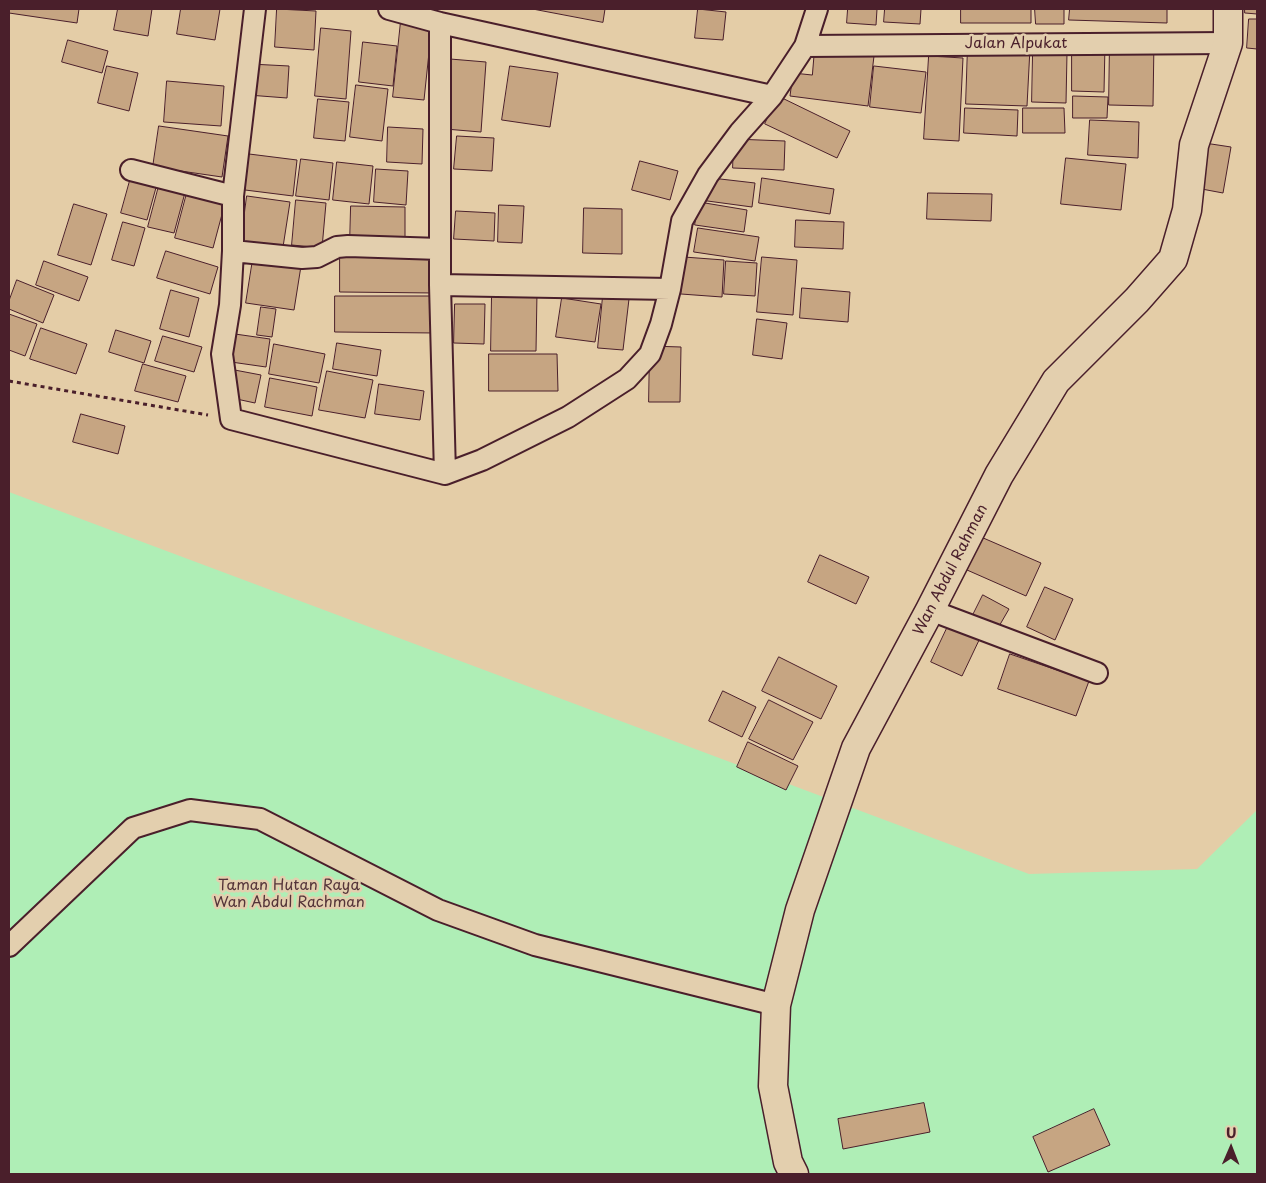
<!DOCTYPE html>
<style>
body{margin:0}
#map{position:relative;width:1266px;height:1183px;overflow:hidden;background:#e4cda7;font-family:"Playpen Sans",sans-serif}
canvas{display:block}
.frame{position:absolute;inset:0;border:10px solid #4a1f2b;pointer-events:none}
.north{position:absolute;left:1206px;top:1123px;width:50px;height:50px;-webkit-text-stroke:4px #e3cfae;paint-order:stroke;rotate:1deg;font-size:14px;font-weight:700;line-height:20px;text-align:center;color:#4a1f2b}
.north::after{content:'';display:block;margin:auto;width:18px;height:22px;background:#4a1f2b;clip-path:polygon(50% 0,100% 100%,50% 72%,0 100%)}
</style>
<div id="map">
<canvas width="1266" height="1183"></canvas>
<div class="frame"></div>
<div class="north">U</div>
</div>
<script>
const g = document.querySelector('canvas').getContext('2d');
g.lineJoin = 'round';
function fillPath(path, color) { g.fillStyle = color; g.fill(path, 'evenodd'); }
function strokePath(path, color, width, dash) { g.strokeStyle = color; g.lineWidth = width; g.lineCap = dash ? 'butt' : 'round'; g.setLineDash(dash || []); g.stroke(path); }
function drawText(font, color, halo, rows, align = 'center') {
  g.font = font + ' "Playpen Sans",sans-serif'; g.lineWidth = 5; g.setLineDash([]); g.textBaseline = 'middle'; g.strokeStyle = halo; g.fillStyle = color; for (const [text, x, y, turn = 0] of rows) {
    g.save(); g.translate(x, y); g.rotate((+turn || 0) * Math.PI / 180); g.textAlign = isNaN(turn) ? turn : align; if (halo) g.strokeText(text, 0, 0); g.fillText(text, 0, 0); g.restore();
  }
}
fillPath(new Path2D(`
 M9 492 1029 874 1197 869 1257 810V1174H9Z`), '#afeeb6');
const building = new Path2D(`
 M9 9H79L77 23 9 13Z
 M118 9H152L148 36 114 30Z
 M181 9H220L215 40 177 34Z
 M277 9 316 11 314 50 275 47Z
 M533 9H605L603 22Z
 M698 9 726 12 723 40 695 38Z
 M848 9H877L876 25 847 23Z
 M885 9H921L920 24 884 22Z
 M961 9H1031V23H961Z
 M1035 9H1064V24H1036Z
 M1070 9H1167V23L1069 20Z
 M1245 9H1257V14L1245 13Z
 M1249 19H1257V49L1247 48Z
 M401 21 432 24 424 100 393 97Z
 M321 28 351 31 346 99 315 96Z
 M1110 39 1154 40 1153 106 1109 105Z
 M68 40 108 51 102 73 62 62Z
 M363 42 397 46 393 86 359 82Z
 M1072 44H1105L1104 92 1072 91Z
 M968 45 1030 48 1027 106 966 104Z
 M815 48 874 56 868 106 790 96 793 73 812 75Z
 M1033 52 1067 53 1066 103 1032 102Z
 M929 56 963 58 959 141 924 139Z
 M450 59 486 62 481 132 445 129Z
 M250 64 289 66 287 98 248 95Z
 M107 66 138 73 129 111 98 103Z
 M510 66 558 73 550 127 502 120Z
 M874 66 926 72 921 113 870 107Z
 M167 81 224 86 221 126 164 122Z
 M356 85 388 89 382 141 350 137Z
 M778 96 850 131 837 158 765 124Z
 M1073 96 1108 97 1107 118H1073Z
 M318 99 349 102 345 141 314 138Z
 M965 108 1018 110 1017 136 964 133Z
 M1023 108H1064L1065 133H1023Z
 M1090 120 1139 122 1138 158 1088 155Z
 M159 126 228 136 222 177 153 167Z
 M388 127 423 129 422 164 387 162Z
 M457 136 494 138 492 171 454 169Z
 M734 139 785 141 784 170 733 168Z
 M1198 142 1231 147 1223 193 1191 187Z
 M249 154 297 160 293 196 245 190Z
 M1066 158 1126 164 1121 210 1061 204Z
 M301 159 333 163 329 200 296 196Z
 M640 161 678 171 670 200 632 190Z
 M337 162 373 166 369 204 333 200Z
 M376 169 408 171 406 205 374 202Z
 M131 177 157 184 147 220 121 213Z
 M703 177 755 183 752 207 700 200Z
 M762 178 834 189 830 214 759 203Z
 M160 182 186 189 174 233 148 227Z
 M187 193 225 203 213 248 175 238Z
 M928 193 992 194 991 221 927 219Z
 M247 196 290 202 283 247 241 242Z
 M296 200 326 203 322 248 292 245Z
 M699 202 747 210 744 232 695 225Z
 M74 204 107 214 91 265 58 255Z
 M499 205 524 206 522 243 498 242Z
 M351 206 405 207V244H350Z
 M584 208 622 209V254L583 253Z
 M456 211 495 213 494 241 454 239Z
 M796 220 844 222 843 249 795 247Z
 M123 222 145 228 134 266 112 260Z
 M698 228 759 237 755 261 694 252Z
 M340 250 436 251 435 293 340 292Z
 M166 251 218 267 210 294 157 278Z
 M684 257 724 260 722 297 681 294Z
 M762 257 797 260 793 315 757 312Z
 M253 259 301 266 294 310 246 303Z
 M44 261 88 277 79 301 36 285Z
 M726 261 757 263 755 296 724 294Z
 M17 280 54 295 43 323 9 309V301Z
 M802 288 850 292 848 322 800 318Z
 M171 290 199 298 189 337 160 329Z
 M492 292H537L536 351H491Z
 M335 296H436V333L335 332Z
 M603 296 629 299 623 350 598 348Z
 M562 298 601 304 595 342 556 337Z
 M455 304H485L484 344 454 343Z
 M261 307 276 309 272 337 257 335Z
 M9 314 37 324 25 356 9 350Z
 M757 319 787 323 782 359 753 355Z
 M41 328 87 344 76 374 30 359Z
 M116 330 151 341 144 363 109 352Z
 M235 334 270 339 266 367 231 362Z
 M163 336 202 347 194 372 155 361Z
 M337 343 381 350 377 376 333 369Z
 M274 344 325 354 319 383 269 374Z
 M650 346 681 347 680 402H649Z
 M489 354H557L558 391H489Z
 M143 364 186 376 178 402 135 391Z
 M224 368 261 375 255 403 218 395Z
 M327 371 373 380 365 418 319 410Z
 M270 378 317 387 312 416 265 407Z
 M379 384 424 391 420 420 375 414Z
 M81 414 125 426 118 454 73 442Z
 M981 537 1041 563 1026 596 967 570Z
 M820 555 869 577 856 604 808 582Z
 M1045 587 1073 599 1055 640 1027 627Z
 M983 595 1009 609 998 628 973 615Z
 M950 622 981 636 962 676 931 662Z
 M1010 654 1089 681 1076 716 998 689Z
 M779 657 837 686 821 719 762 691Z
 M723 691 756 707 742 737 709 721Z
 M769 700 813 722 793 760 749 739Z
 M748 742 798 766 786 790 737 767Z
 M924 1103 930 1132 843 1149 838 1119Z
 M1094 1109 1110 1145 1048 1172 1033 1137Z`);
fillPath(building, '#c6a582');
strokePath(building, '#4a1f2b', 1);
const street = new Path2D(`
 M255 9 233 196V251L230 305 222 354 231 419 445 474 482 460 568 417 627 379 650 354 661 324 670 289 682 221 708 175 740 132 772 96 805 46 817 9
 M389 9 440 23 772 96
 M440 23V285L445 474
 M805 46 1228 43
 M131 170 233 196
 M233 251 302 258 317 257 337 247 348 246 440 249
 M440 285 670 289
 M930 610 1097 673
 M9 946 133 828 190 810 260 819 438 910 535 945 776 1005`);
const secondary = new Path2D(`
 M794 1174 788 1162 773 1086 776 1005 800 910 856 748 930 610 999 475 1056 381 1137 300 1173 259 1187 210 1194 145 1228 43V9`);
strokePath(street, '#4a1f2b', 24);
strokePath(secondary, '#4a1f2b', 31);
strokePath(new Path2D(`
 M9 381 208 415`), '#4a1f2b', 3, [4, 4]);
strokePath(street, '#e3cfae', 20);
strokePath(secondary, '#e3cfae', 28);
drawText('15px', '#4a1f2b', '#e3cfae', [
 ["Jalan Alpukat",1016,44],
 ["Wan Abdul Rahman",951,570,-63]
]);
drawText('15px', '#543439', '#e3cfae', [
 ["Taman Hutan Raya",289,886],
 ["Wan Abdul Rachman",289,903]
]);
</script>
